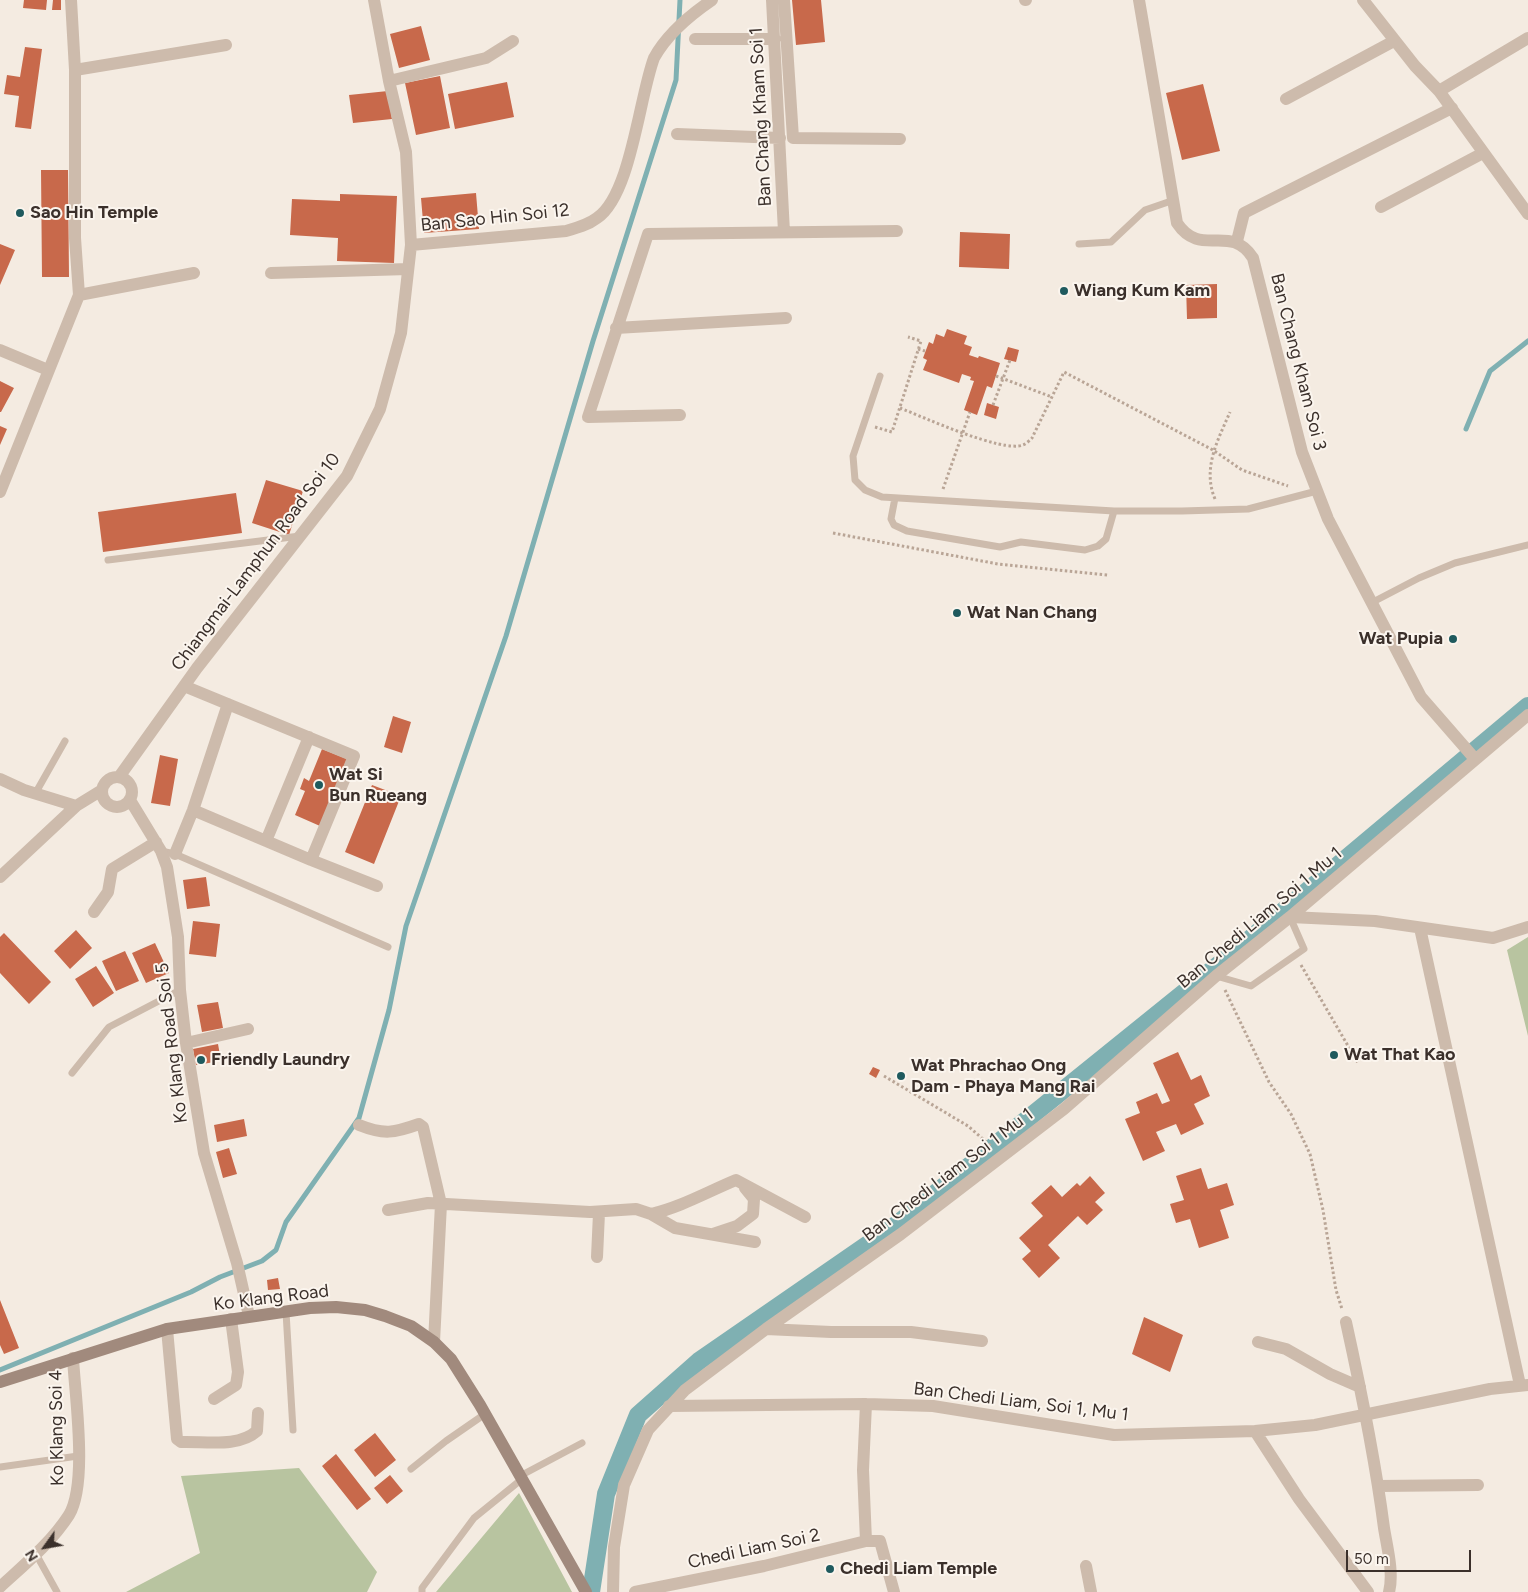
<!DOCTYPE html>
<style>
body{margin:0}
#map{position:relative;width:1528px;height:1592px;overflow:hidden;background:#f4ebe1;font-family:Figtree,sans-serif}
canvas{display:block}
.north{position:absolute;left:20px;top:1522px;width:50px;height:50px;-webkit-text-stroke:4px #fbf5ee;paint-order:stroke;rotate:238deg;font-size:14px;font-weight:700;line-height:20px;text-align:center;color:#3b302b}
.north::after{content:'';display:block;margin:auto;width:18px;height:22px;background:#3b302b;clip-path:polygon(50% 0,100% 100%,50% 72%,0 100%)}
.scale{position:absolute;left:1346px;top:1550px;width:125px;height:22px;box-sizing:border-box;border:2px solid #3b302b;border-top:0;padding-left:6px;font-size:15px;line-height:18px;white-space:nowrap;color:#3b302b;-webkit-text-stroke:4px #fbf5ee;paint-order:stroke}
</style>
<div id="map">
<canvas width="1528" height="1592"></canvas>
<div class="north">N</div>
<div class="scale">50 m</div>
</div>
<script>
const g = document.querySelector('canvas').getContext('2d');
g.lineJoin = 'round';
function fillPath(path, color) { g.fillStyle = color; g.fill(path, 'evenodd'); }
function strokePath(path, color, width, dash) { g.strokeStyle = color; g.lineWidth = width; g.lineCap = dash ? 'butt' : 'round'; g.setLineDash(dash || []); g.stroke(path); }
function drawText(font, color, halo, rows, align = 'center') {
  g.font = font + ' Figtree,sans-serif'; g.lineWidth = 4; g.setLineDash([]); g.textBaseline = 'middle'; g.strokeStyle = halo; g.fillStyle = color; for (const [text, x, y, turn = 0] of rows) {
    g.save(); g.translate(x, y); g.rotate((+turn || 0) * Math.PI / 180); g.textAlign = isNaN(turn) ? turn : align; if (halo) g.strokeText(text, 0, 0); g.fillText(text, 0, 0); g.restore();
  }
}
fillPath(new Path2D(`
 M1528 937V1036L1507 950Z
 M299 1468 377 1572 367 1592H126L200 1553 181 1476Z
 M519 1493 572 1592H436Z`), '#b8c4a0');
strokePath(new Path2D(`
 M1466 429 1490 371 1528 341
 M0 1370 191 1292 220 1277 262 1261 276 1250 286 1222 359 1118 389 1010 406 926 506 636 593 341 676 80 680 0`), '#7fb0b2', 5);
strokePath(new Path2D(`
 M591 1592 606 1494 638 1415 699 1361 896 1225 1238 949 1528 706`), '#7fb0b2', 18);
fillPath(new Path2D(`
 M24 0H47L46 10 23 8Z
 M53 0H61V10H52Z
 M792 0H821L825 42 796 45Z
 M421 26 430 60 399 68 390 34Z
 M25 47 42 49 31 129 15 127 19 96 4 94 7 75 20 77Z
 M440 76 450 128 416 135 405 83Z
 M507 82 514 117 455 129 448 94Z
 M1203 84 1220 151 1182 160 1166 93Z
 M388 91 392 119 353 123 349 95Z
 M41 170H68L69 277H42Z
 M476 193 479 229 424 233 421 198Z
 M340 194 397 196 394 263 337 261 338 238 290 235 292 199 340 201Z
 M960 232 1010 234 1009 269 959 267Z
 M0 244 15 250 0 285Z
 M1217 284V318L1187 319 1186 285Z
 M947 329 967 336 964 344 972 347 969 355 978 358 979 356 1000 363 992 388 987 386 977 415 964 410 974 381 970 380 971 377 962 374 959 383 923 370 927 360 923 358 929 342 933 344 936 334 944 337Z
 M1008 347 1019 350 1016 362 1004 359Z
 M0 381 14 388 1 412H0Z
 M987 403 999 407 996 419 984 415Z
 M0 426 7 429 0 445Z
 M266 480 303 491 289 535 252 523Z
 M236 493 242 533 103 552 98 512Z
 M393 716 411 722 402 753 384 747Z
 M322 749 347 759 320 826 295 815 305 791 300 789 304 778 309 781Z
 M160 755 178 759 170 806 151 803Z
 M372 785 401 796 374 864 345 852Z
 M206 877 210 906 187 909 183 880Z
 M193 921 220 924 216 957 189 954Z
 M76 930 92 948 70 969 54 951Z
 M4 933 51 982 29 1004 0 973V937Z
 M155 943 169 973 146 983 132 953Z
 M125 951 139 981 116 991 102 961Z
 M96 966 114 993 93 1007 75 979Z
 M218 1002 223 1028 202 1032 197 1005Z
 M218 1044 221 1061 196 1065 193 1049Z
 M1178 1052 1191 1080 1201 1075 1210 1096 1194 1104 1204 1124 1181 1135 1176 1124 1156 1132 1165 1151 1143 1161 1125 1119 1140 1113 1136 1102 1157 1093 1162 1104 1170 1101 1153 1063Z
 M873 1067 880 1070 876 1078 869 1074Z
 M244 1119 247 1136 217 1142 214 1125Z
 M229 1148 237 1174 223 1178 216 1152Z
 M1201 1168 1208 1189 1227 1183 1234 1205 1220 1210 1229 1238 1199 1248 1190 1219 1176 1223 1170 1204 1184 1200 1176 1176Z
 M1090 1176 1105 1193 1095 1202 1103 1210 1087 1225 1078 1216 1048 1245 1060 1258 1039 1278 1022 1259 1031 1251 1019 1238 1043 1216 1031 1203 1051 1185 1062 1197 1077 1183 1080 1186Z
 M278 1278 280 1289 268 1290 267 1280Z
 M0 1300 19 1348 4 1354 0 1345Z
 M1144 1317 1183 1335 1170 1372 1132 1354Z
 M375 1433 396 1460 375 1477 354 1450Z
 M336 1454 371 1499 357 1510 322 1466Z
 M390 1475 403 1491 387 1504 374 1488Z`), '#c8694b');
strokePath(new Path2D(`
 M918 349 925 351
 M996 376 1052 397
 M993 405 1010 360
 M900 408C923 417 1002 453 1023 445 1026 444 1030 440 1032 438L1064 372 1213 450 1242 470 1288 486
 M875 427 892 432 921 341 908 337
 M943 489 970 412
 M1215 499C1202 468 1218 440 1230 412
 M833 533 998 564 1108 575
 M1301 965 1358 1063
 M1225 990 1269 1082 1291 1114 1310 1154 1323 1210 1336 1290 1342 1309
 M884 1076 968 1126 992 1147`), '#b9a596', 3, [2.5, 2.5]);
strokePath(new Path2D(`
 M1079 244 1111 242 1145 210 1174 200
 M880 376 853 456 855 480 865 490 882 497 1114 511H1182L1248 509 1317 491
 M895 498 891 519 894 525 907 531 1000 547 1021 542 1085 550 1098 546 1106 539 1114 511
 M108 560 300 536
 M1371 603 1419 578 1455 563 1528 545
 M35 794 65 741
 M161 851 175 854 388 947
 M1216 976 1251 986 1304 949 1290 917
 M72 1073 109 1027 180 990
 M286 1312 293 1430
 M0 1467 78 1456
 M411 1469 446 1441 485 1414
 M520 1476 582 1443
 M36 1554 57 1592
 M422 1592V1588L474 1518 522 1479`), '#cdbbac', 7);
strokePath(new Path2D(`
 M772 0 784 232
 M784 0 793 138 900 139
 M1025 0H1026
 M1139 0 1177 223C1201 259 1230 222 1253 258L1302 452 1328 519 1421 697 1475 759
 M1363 0 1415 66 1439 91 1528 214
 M695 39H775
 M75 70 226 45
 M389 81 486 58 513 41
 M1439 91 1528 38
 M1286 99 1394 41
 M677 134 780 138
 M1381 207 1483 153
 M1237 241 1244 213 1452 108
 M411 245 566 231C577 228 588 225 597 218 631 195 639 98 654 58 667 34 690 15 712 0
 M271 273 408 269
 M79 295 194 273
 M616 328 786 318
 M0 350 48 370
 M680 415 588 417 648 234 897 231
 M0 492 79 295 75 238V70L71 0
 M184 686 354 756 311 860 193 810
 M102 792a15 15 0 1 1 30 0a15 15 0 1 1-30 0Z
 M119 777 197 668 347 476 380 409 401 333 411 245 406 152 389 81 374 0
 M0 779 24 790 76 806
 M130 800 161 851 167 867 178 937 180 990 186 1043 204 1153 237 1263 249 1316
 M266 841 309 737
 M175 854 193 810 228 704
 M311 860 377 886
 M0 877 76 806 102 790
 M94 912 108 892 112 869 156 842
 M1290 917 1375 921 1493 938 1528 927
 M1420 928 1520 1385
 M186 1043 248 1029
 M359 1125C384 1135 394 1133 419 1124L423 1127 441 1204 434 1342
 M388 1210 428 1203 590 1212 636 1209 651 1214 675 1228 755 1242
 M651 1214C681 1207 707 1192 736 1180L805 1217
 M713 1234 737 1226 753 1214 754 1199 745 1188
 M597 1257 599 1213
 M1346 1322C1361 1390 1375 1458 1384 1528 1387 1547 1394 1573 1389 1592
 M167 1329 177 1439 181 1442C205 1441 238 1448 257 1431L258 1413
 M766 1329 831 1332H911L982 1341
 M1258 1342 1286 1349 1330 1374 1360 1387
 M214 1399 236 1385 238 1372 231 1319
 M866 1404 863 1470 866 1541
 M669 1406 866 1404 933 1406 1114 1435 1255 1431 1315 1425 1490 1389 1528 1385
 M1255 1431 1299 1499 1368 1592
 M1379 1486 1478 1485
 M1086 1566 1091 1592
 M0 1587C24 1565 51 1543 69 1515 88 1483 75 1396 73 1358
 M613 1592 614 1547 624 1485 648 1430 685 1390 766 1329 901 1234 1064 1109 1216 976 1290 917 1528 715
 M635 1592 764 1566 866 1541H880L894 1592`), '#cdbbac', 12);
strokePath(new Path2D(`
 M0 1382 167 1329 310 1308 336 1307 365 1310 385 1316 411 1326 434 1342 451 1359 480 1405 586 1592`), '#a18a7d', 12);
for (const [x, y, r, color] of [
 [20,213,5,"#1f5a5e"],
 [1064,291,5,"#1f5a5e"],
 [957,613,5,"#1f5a5e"],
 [1453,639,5,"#1f5a5e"],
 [319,785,5,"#1f5a5e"],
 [1334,1055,5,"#1f5a5e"],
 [201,1060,5,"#1f5a5e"],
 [901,1076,5,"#1f5a5e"],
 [830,1569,5,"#1f5a5e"]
]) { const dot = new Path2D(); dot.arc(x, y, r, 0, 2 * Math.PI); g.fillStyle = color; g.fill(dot); strokePath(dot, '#fbf5ee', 2); }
drawText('18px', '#3b302b', '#fbf5ee', [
 ["Ban Chang Kham Soi 1",761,117,-93],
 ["Ban Sao Hin Soi 12",495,218,-6],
 ["Ban Chang Kham Soi 3",1298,362,76],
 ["Chiangmai-Lamphun Road Soi 10",256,562,-53],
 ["Ban Chedi Liam Soi 1 Mu 1",1260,918,-40],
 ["Ko Klang Road Soi 5",172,1043,-97],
 ["Ban Chedi Liam Soi 1 Mu 1",948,1175,-37],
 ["Ko Klang Road",271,1298,-7],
 ["Ban Chedi Liam, Soi 1, Mu 1",1021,1402,7],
 ["Ko Klang Soi 4",57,1428,-91],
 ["Chedi Liam Soi 2",754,1549,-12]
]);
drawText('bold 18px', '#3b302b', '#fbf5ee', [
 ["Sao Hin Temple",30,213],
 ["Wiang Kum Kam",1074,291],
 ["Wat Nan Chang",967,613],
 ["Wat Pupia",1443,639,"right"],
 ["Wat Si",329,775],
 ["Bun Rueang",329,796],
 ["Wat That Kao",1344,1055],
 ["Friendly Laundry",211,1060],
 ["Wat Phrachao Ong",911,1066],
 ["Dam - Phaya Mang Rai",911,1087],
 ["Chedi Liam Temple",840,1569]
], 'left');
</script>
